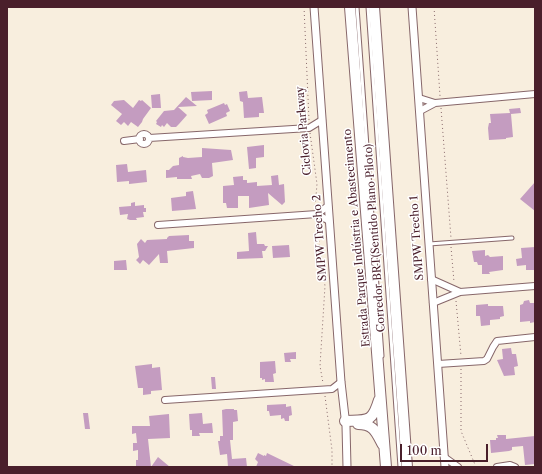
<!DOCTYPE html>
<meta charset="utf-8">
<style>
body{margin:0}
#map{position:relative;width:542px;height:474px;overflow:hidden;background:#f8eede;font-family:"Libre Caslon Text",serif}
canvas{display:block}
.frame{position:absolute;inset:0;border:8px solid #4a1f2b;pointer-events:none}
.scale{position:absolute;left:400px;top:444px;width:88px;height:18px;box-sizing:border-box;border:2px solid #4a1f2b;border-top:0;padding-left:5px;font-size:12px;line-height:14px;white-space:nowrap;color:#4a1f2b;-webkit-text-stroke:3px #fff;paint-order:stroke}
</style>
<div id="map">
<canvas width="542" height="474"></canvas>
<div class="frame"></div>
<div class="scale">100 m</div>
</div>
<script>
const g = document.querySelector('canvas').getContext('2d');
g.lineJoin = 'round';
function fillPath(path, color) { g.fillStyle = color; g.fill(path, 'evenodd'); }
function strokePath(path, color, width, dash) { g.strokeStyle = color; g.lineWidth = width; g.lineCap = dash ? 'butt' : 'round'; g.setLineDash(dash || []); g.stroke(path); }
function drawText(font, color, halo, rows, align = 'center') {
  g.font = font + ' "Libre Caslon Text",serif'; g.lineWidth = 3; g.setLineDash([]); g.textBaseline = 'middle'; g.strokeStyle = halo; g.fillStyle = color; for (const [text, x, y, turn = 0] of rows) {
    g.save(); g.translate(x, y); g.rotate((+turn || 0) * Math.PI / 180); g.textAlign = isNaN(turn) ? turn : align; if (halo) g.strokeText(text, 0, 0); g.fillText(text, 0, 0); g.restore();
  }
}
fillPath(new Path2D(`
 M212 91V100L192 101 191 92Z
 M247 91 248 98 262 97 264 113H259V117L244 118 243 102 240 101 239 92Z
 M160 94 161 108H152L151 95Z
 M186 97 197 106 178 107 187 115 179 124 176 127H171L167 123 164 127 162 125 161 127 156 124 157 122 156 121 164 111 174 110Z
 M124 100 133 108 139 100 141 101 142 100 151 108 143 119 142 122 138 127 131 122 128 126 124 122 121 125 116 121 122 114 111 105 114 101Z
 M224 103 225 105 227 104 230 111 226 113 227 116 209 124 205 115 208 113 207 110Z
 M520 108 521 113 511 114 513 137 506 138V139L489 140 488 128 489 123H491L490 114 510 113 509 109Z
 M264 145V157L256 158V168L249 169 247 147Z
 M202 148 231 150 233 160 212 163 213 176 209 178H202L200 174 191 176 192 179H177V177L166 178V170H169L173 166 179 165V158L183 156V157L188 158 202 157Z
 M127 164 128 172 146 170 147 182 129 184V181L117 182 116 165Z
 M278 175 279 185 284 184 285 202 282 205 268 193 269 205 249 208V196H238V208H227L226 203H223V186L234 185 233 177 243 176V180H247V183L257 182V186L272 185 271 176Z
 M535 182V211L520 199Z
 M193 191 196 209 172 211 171 198 186 196V192Z
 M135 202V206L144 205V208H146V212H143L144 217 136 218 137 220H130L127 219 128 214 120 215 119 207 131 206V203Z
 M256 232 257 244H264L265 246H268L265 251H262L263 258 237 259V252L249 251 248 233Z
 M189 235V241H194V248L167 251 168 263H160L159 254 149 265 143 260 140 264 136 260 139 257 137 244 141 239 145 243 147 240 167 239V238L169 236Z
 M289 245 290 257 273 258 272 246Z
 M535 247V270H526V265L517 266 516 259 522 258 521 248Z
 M485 250V256L488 255 490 257 503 256V270L489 272 490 274H482V265H478L477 262H474L472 251Z
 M126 260 127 270H114V261Z
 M529 300 530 303H535V322L530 323V321L520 322V305L523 304 524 301Z
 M488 304V306H503L504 316 500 317V319L490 320V325L481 326 480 316H476V305Z
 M511 348 512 354H516L518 366 514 367 515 375 504 376 497 360 503 359 502 349Z
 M296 352V359H290L291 362H285L284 353Z
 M275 361 276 373 273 374 274 382H265V379L262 380V378H260V362Z
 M152 364V368L160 367 162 390 151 391V394L143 395V388H138L135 366Z
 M211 377H215L216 389H212Z
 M286 404V407L291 406 292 415 289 416V421H285L284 418 281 419V415L270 416 269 411H267V405Z
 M226 409H234V410H237L238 421 233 422V440H230L232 459 246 458 247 467H228L227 454 220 455 218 441H220V436H223L222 410Z
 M83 413H88L90 429H85Z
 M202 413 203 424 212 423 213 433H199L200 436H192V430H190L189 414Z
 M169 414 170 438 148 439 151 467 158 457 170 467H136V460H138V450L133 451V443H137L136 433 132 434V426H150L149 416Z
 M497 435H506V439L535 436V464L525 465 523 446 512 447V450L509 451 491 453 490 440H496V438H498Z
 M258 453 264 456V455L266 456 267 453 296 467H256L258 462 255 459Z`), '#c49cc0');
const service = new Path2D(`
 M357 7 382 356
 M368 7 400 467
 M429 244 512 238`);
const minor = new Path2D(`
 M419 98 435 103
 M420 111 435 103 535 94
 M139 139a5 5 0 1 1 10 0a5 5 0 1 1-10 0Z
 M149 138 309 128 322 120
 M124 141 140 139
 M317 214 329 221
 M158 225 317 214 328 206
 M431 279 460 292
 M433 303 460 292 535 286
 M438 364 484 361 487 359 493 347 497 341 535 337
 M165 400 332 389 341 382
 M444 457 458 467
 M497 467 510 465 515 467`);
const tertiary = new Path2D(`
 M314 7 341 382 346 426 347 467
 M412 7 445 467`);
const trunk = new Path2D(`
 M350 7 386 467
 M374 7 407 467
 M345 421C368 420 372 423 379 400
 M358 424C374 424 376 432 383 445`);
strokePath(service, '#87676a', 5);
strokePath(minor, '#87676a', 8);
strokePath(tertiary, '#87676a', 9);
strokePath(trunk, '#87676a', 12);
strokePath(new Path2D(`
 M304 7 309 120
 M434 7 440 96
 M441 108 451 238
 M310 133 317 184 315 208
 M316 221 325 286 320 366 323 383
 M451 247 454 282
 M456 301 461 356
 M461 369V431L476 467
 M325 396 332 450V467`), '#87676a', 1, [1, 3]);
strokePath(service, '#fff', 3);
strokePath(minor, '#fff', 6);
strokePath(tertiary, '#fff', 7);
strokePath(trunk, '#fff', 10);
drawText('11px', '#4a1f2b', '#fff', [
 ["Ciclovia Parkway",304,131,-95],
 ["SMPW Trecho 2",320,238,-94],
 ["Estrada Parque Indústria e Abastecimento",357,238,-95],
 ["Corredor BRT(Sentido Plano Piloto)",375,238,-94],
 ["SMPW Trecho 1",417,238,-94]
]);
</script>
